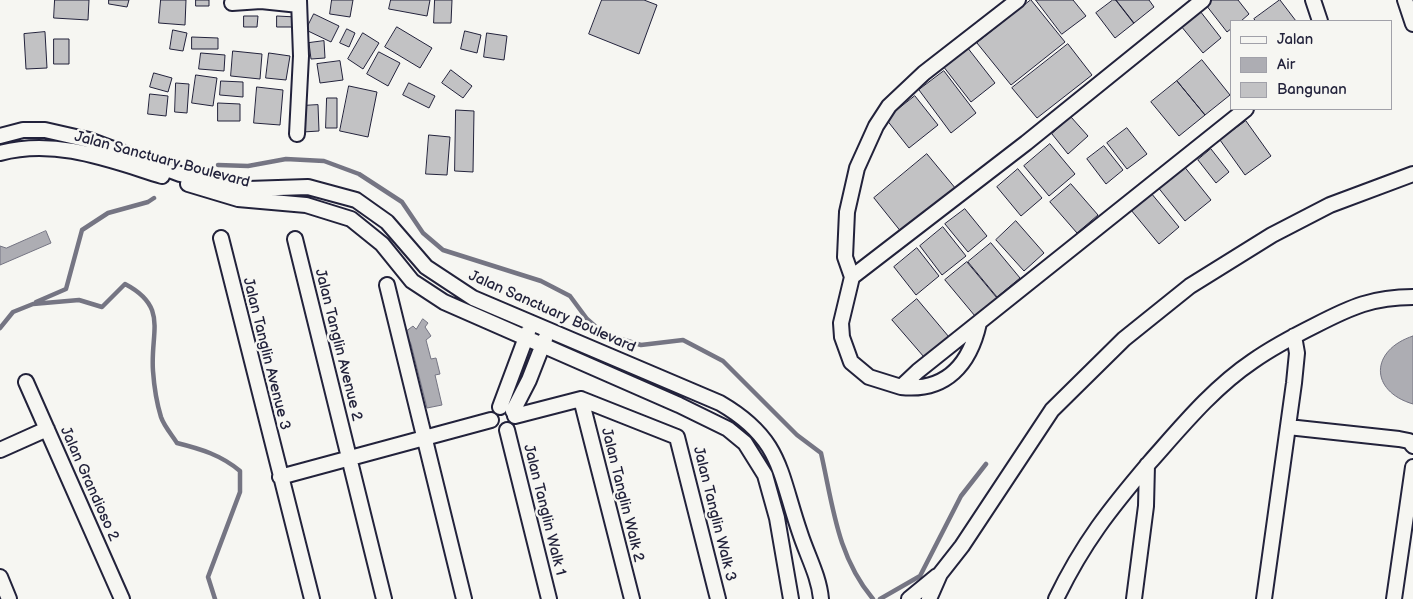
<!DOCTYPE html>
<style>
body{margin:0}
#map{position:relative;width:1413px;height:599px;overflow:hidden;background:#f6f6f2;font-family:"Balsamiq Sans",sans-serif}
canvas{display:block}
.legend{position:absolute;left:1230px;top:20px;width:162px;height:90px;box-sizing:border-box;background:#f6f6f2;border:1px solid #a1a1a9;margin:0;padding:6px 9px;list-style:none;font-size:15px;color:#22223b}
.legend li{display:flex;align-items:center;gap:10px;height:25px}
.legend b{width:25px;border:1px solid #a1a1a9}
</style>
<div id="map">
<canvas width="1413" height="599"></canvas>
<ul class="legend">
<li><b style="height:6px;background:#f6f6f2"></b>Jalan</li>
<li><b style="height:14px;background:#adadb3"></b>Air</li>
<li><b style="height:14px;background:#c2c2c4"></b>Bangunan</li>
</ul>
</div>
<script>
const g = document.querySelector('canvas').getContext('2d');
g.lineJoin = 'round';
function fillPath(path, color) { g.fillStyle = color; g.fill(path, 'evenodd'); }
function strokePath(path, color, width, dash) { g.strokeStyle = color; g.lineWidth = width; g.lineCap = dash ? 'butt' : 'round'; g.setLineDash(dash || []); g.stroke(path); }
function drawText(font, color, halo, rows, align = 'center') {
  g.font = font + ' "Balsamiq Sans",sans-serif'; g.lineWidth = 5; g.setLineDash([]); g.textBaseline = 'middle'; g.strokeStyle = halo; g.fillStyle = color; for (const [text, x, y, turn = 0] of rows) {
    g.save(); g.translate(x, y); g.rotate((+turn || 0) * Math.PI / 180); g.textAlign = isNaN(turn) ? turn : align; if (halo) g.strokeText(text, 0, 0); g.fillText(text, 0, 0); g.restore();
  }
}
const water = new Path2D(`
 M46 231 51 243 0 265V246L6 248Z
 M423 319 428 323 425 327 431 336 426 340 431 359 436 358 440 374 435 375 442 405 427 408 411 344 405 332 413 326 416 329Z
 M1413 336V404C1369 391 1370 350 1413 336Z`);
fillPath(water, '#adadb3');
strokePath(water, '#757583', 1);
strokePath(new Path2D(`
 M218 165 248 166 286 159 324 161 359 174 402 202 423 233 443 250 541 281 570 296 587 319 604 334 641 345 683 340 723 361 797 435 821 453C833 506 837 556 873 599
 M36 302 66 289 82 230 108 213 148 202 154 198
 M0 328 13 312 33 304 79 300 102 307 125 284C169 307 150 332 153 371 154 385 157 404 161 417 164 426 172 435 177 443 201 449 221 455 240 471V492L208 577 215 599
 M880 599 920 576 961 496 986 464`), '#757583', 4.5);
const building = new Path2D(`
 M55 0H89L88 20 54 18Z
 M109 0H129L127 7 109 4Z
 M161 0H186L185 25 159 23Z
 M196 0H209V6H196Z
 M332 0H353L350 17 330 14Z
 M391 0H430L427 16 389 9Z
 M435 0H452L451 23H434Z
 M602 0H644L657 5 639 54 589 34Z
 M1031 0 1065 42 1011 85 977 43Z
 M1036 0H1073L1086 16 1062 34Z
 M1113 0H1116L1134 23 1115 38 1096 13Z
 M1116 0H1149L1154 7 1134 23Z
 M1212 0H1238L1249 14 1241 21H1232V28L1227 32 1206 5Z
 M1280 0 1296 21H1256L1254 19Z
 M1200 11 1221 38 1203 53 1181 26Z
 M314 14 339 26 331 42 306 30Z
 M244 16H258L257 27H244Z
 M277 16 296 17V27H277Z
 M397 27 432 48 420 68 385 47Z
 M347 29 355 33 349 47 340 43Z
 M173 30 187 33 183 51 170 49Z
 M465 31 481 35 477 53 461 49Z
 M45 32 47 68 26 69 24 34Z
 M363 33 379 43 363 69 348 59Z
 M487 33 507 36 504 60 484 57Z
 M192 37 218 38V49H192Z
 M54 39H69V64H54Z
 M324 41 325 58 311 59 309 43Z
 M1068 44 1092 75 1037 118 1012 88Z
 M967 47 995 83 971 102 943 66Z
 M233 51 262 54 260 79 231 76Z
 M379 52 400 63 388 86 367 74Z
 M201 53 225 55 224 71 199 69Z
 M269 53 290 56 286 80 266 78Z
 M1202 60 1230 95 1205 115 1177 81Z
 M340 61 343 80 320 83 317 64Z
 M451 70 472 86 463 98 442 83Z
 M944 71 976 113 951 133 919 90Z
 M154 73 172 78 168 92 150 87Z
 M196 75 217 78 213 106 192 103Z
 M221 81 243 82V97L220 95Z
 M1177 81 1205 115 1179 136 1151 102Z
 M176 83 189 84 187 113 175 112Z
 M409 83 435 96 429 108 403 95Z
 M349 86 377 92 368 137 340 131Z
 M257 87 283 90 280 125 254 123Z
 M150 94 168 96 166 116 148 114Z
 M915 96 938 125 909 148 886 119Z
 M327 98H337V128H326Z
 M218 103 240 104V121H218Z
 M318 105 319 131 303 132 301 106Z
 M456 110 474 111 473 172 455 171Z
 M1071 117 1088 136 1068 154 1052 134Z
 M1246 121 1271 156 1245 175 1220 140Z
 M1127 128 1147 154 1127 169 1107 143Z
 M429 135 450 137 447 175 426 174Z
 M1050 144 1075 174 1049 196 1024 166Z
 M1104 146 1123 170 1106 184 1087 159Z
 M1211 149 1229 172 1216 183 1198 160Z
 M927 154 956 189 902 233 874 198Z
 M1183 165 1211 200 1185 221 1157 186Z
 M1018 169 1042 198 1021 216 997 187Z
 M1071 184 1098 215 1077 233 1050 202Z
 M1151 193 1179 227 1159 244 1131 210Z
 M965 209 987 236 968 252 945 224Z
 M1016 221 1044 253 1024 271 996 240Z
 M943 227 966 256 942 275 920 246Z
 M991 243 1020 278 997 297 968 262Z
 M917 248 939 276 916 295 894 267Z
 M967 262 997 298 975 316 945 280Z
 M917 299 949 337 924 357 892 320Z`);
fillPath(building, '#c2c2c4');
strokePath(building, '#22223b', 1);
const minor = new Path2D(`
 M1203 0 1026 143 852 277 841 323 842 337 851 362 869 377 901 387 918 371 1246 109
 M1313 0 1320 21
 M1405 0 1413 24
 M232 3 261 1 299 5
 M297 134 301 56 299 0
 M0 136 23 130H45L89 140 180 174 248 189 308 187 356 200 387 222 426 267 473 298 720 403C782 439 779 472 800 533 807 555 819 576 821 599
 M0 153C56 138 110 160 162 176
 M188 184 238 199 306 205 351 219 382 244 412 281 444 302 679 405 728 429 745 443 765 475 777 518 791 599
 M221 238 312 599
 M295 239 384 599
 M852 277 845 257 847 212 857 168 876 126 889 106 924 73 1018 0
 M387 285 464 599
 M26 382 122 599
 M901 387C946 392 970 364 979 323
 M581 399 632 599
 M500 407 528 332
 M513 411 529 380 545 339
 M515 416 581 399 677 437 718 599
 M1288 427 1399 439 1409 441 1413 446
 M507 430 549 599
 M0 450 47 429
 M280 477 491 420
 M0 577 9 599
 M909 599 937 576
 M929 599 940 574 962 546 1052 410 1124 339 1190 286 1272 235 1330 205 1413 174
 M1056 599C1083 543 1110 509 1150 462 1182 426 1213 388 1253 361 1273 347 1294 336 1316 325 1351 307 1373 297 1413 297
 M1134 599 1146 506 1147 465
 M1264 599 1294 383 1297 353 1294 336
 M1394 599 1413 467`);
strokePath(minor, '#22223b', 18);
strokePath(minor, '#f6f6f2', 14);
drawText('15px', '#22223b', '#f6f6f2', [
 ["Jalan Sanctuary Boulevard",162,160,15],
 ["Jalan Sanctuary Boulevard",552,312,24],
 ["Jalan Tanglin Avenue 2",338,345,76],
 ["Jalan Tanglin Avenue 3",266,354,76],
 ["Jalan Grandioso 2",89,484,66],
 ["Jalan Tanglin Walk 2",622,495,76],
 ["Jalan Tanglin Walk 1",544,510,76],
 ["Jalan Tanglin Walk 3",714,514,76]
]);
</script>
